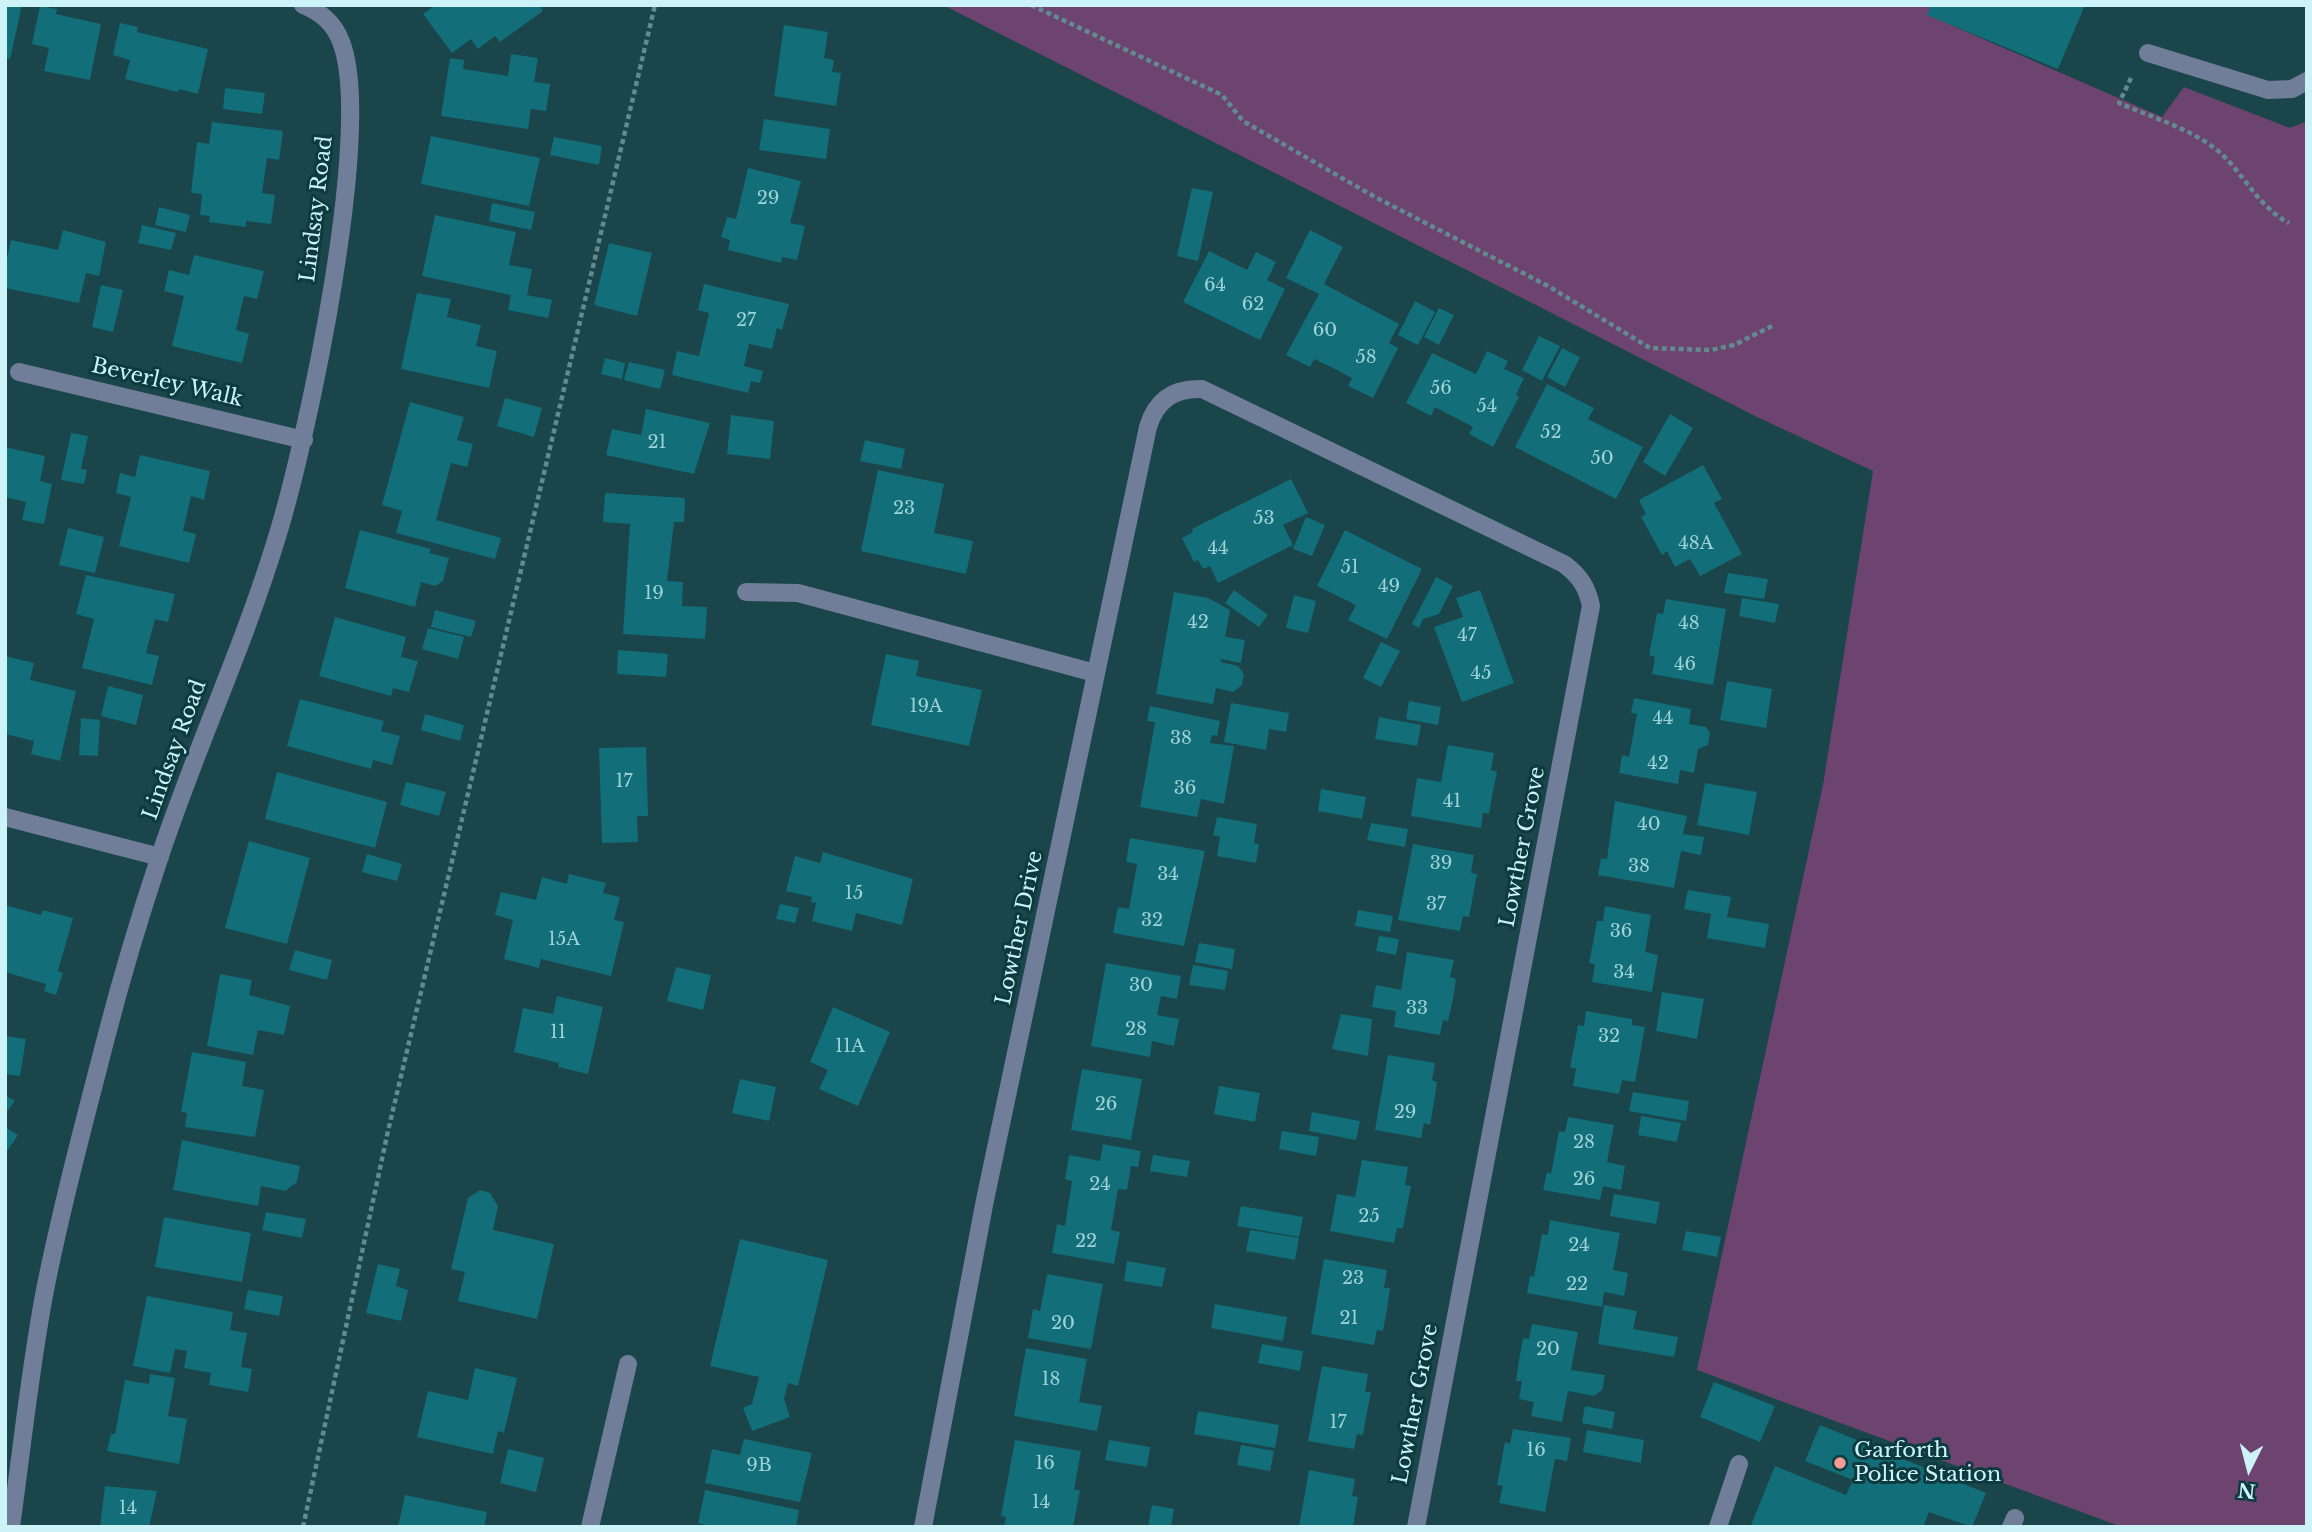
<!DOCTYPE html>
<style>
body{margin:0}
#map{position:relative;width:2312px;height:1532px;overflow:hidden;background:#1a454a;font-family:"Libre Baskerville",serif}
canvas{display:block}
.frame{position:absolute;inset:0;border:7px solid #ccf3f7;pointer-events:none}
.north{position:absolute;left:2214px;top:1434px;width:70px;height:70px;-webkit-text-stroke:5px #0d3a3f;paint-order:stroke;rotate:186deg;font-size:19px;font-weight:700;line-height:28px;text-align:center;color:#ccf3f7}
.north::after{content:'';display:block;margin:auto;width:24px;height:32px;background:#ccf3f7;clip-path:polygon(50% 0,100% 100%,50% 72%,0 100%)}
</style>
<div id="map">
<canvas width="2312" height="1532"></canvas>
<div class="frame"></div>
<div class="north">N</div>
</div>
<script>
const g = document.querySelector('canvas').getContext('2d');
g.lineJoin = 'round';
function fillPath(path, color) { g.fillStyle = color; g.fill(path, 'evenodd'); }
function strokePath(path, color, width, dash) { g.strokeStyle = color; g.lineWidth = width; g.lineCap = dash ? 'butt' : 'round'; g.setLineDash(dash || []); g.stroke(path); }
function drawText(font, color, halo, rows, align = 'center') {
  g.font = font + ' "Libre Baskerville",serif'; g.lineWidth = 6; g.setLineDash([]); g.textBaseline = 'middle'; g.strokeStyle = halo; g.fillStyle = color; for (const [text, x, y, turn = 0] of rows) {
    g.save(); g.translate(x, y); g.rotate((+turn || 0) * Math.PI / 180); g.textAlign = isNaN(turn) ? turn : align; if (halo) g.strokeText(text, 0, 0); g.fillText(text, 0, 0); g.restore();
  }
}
fillPath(new Path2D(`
 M943 5H1931L1928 15 2162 117 2184 87 2290 128 2307 121V1527H2122L1697 1370 1823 785 1873 471 1757 417Z`), '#6d446f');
fillPath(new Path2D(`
 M5 5H22L10 59 5 58Z
 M436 5H539L543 11 500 42 495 36 478 49 471 39 452 53 423 14Z
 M1931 5H2085L2058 69 1927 15Z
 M40 6 57 9 56 14 101 24 90 80 44 71 49 48 32 44Z
 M120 23 138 27 137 32 208 49 198 94 179 89 178 92 125 79 130 60 113 55Z
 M784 25 828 32 824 58 834 60 832 72 841 73 836 106 774 96Z
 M511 54 538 58 534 82 550 84 546 111 531 109 528 129 441 116 450 58 464 60 463 69 508 76Z
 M225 88 265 93 262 114 223 109Z
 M764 119 830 129 826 159 759 150Z
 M212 122 283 131 279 160 267 158 262 193 275 195 271 224 246 221V227L209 222 210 216 200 215 202 194 191 193 197 142 209 144Z
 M431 136 540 158 529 206 421 184Z
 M554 137 602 146 599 165 550 155Z
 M748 168 801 181 790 223 805 226 797 260 782 257 781 263 728 250 730 240 721 237 727 217 736 219Z
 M1192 188 1213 192 1198 261 1177 256Z
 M492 203 535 212 531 230 489 221Z
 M159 207 190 215 186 232 155 225Z
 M435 215 516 232 509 265 532 269 527 295 552 300 548 318 508 310 511 295 422 276Z
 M142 225 176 233 171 250 138 243Z
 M63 230 106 242 99 276 86 273 79 303 5 288V267L11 240 58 250Z
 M1310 230 1343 247 1324 284 1399 324 1389 343 1398 348 1373 398 1348 386 1352 378 1333 368 1314 359 1310 367 1286 355 1319 294 1286 278Z
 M609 243 652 253 637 316 594 305Z
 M1209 251 1247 270 1256 252 1276 262 1267 280 1285 289 1260 340 1183 302Z
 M194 255 264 271 257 299 244 296 236 330 249 334 242 363 172 346 184 296 164 291 169 270 189 275Z
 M704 284 789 304 782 330 777 328 772 349 749 344 744 366 763 371 760 383 751 381 748 393 672 375 677 351 699 356 709 313 698 310Z
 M101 285 123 290 113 332 92 327Z
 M417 293 451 299 447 317 481 325 476 346 497 351 489 388 401 369Z
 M1415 301 1435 312 1418 345 1398 335Z
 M1439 308 1454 315 1439 345 1424 337Z
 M1539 336 1560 346 1542 381 1522 370Z
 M1562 348 1580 357 1565 387 1547 377Z
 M1487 351 1508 361 1504 369 1524 378 1516 395 1519 397 1493 447 1469 434 1473 427 1435 407 1431 416 1406 403 1432 353 1476 374Z
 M605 358 625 363 622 379 601 374Z
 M629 362 665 370 660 389 624 380Z
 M1547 384 1594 408 1588 419 1643 447 1616 499 1515 447Z
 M505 398 542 408 534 437 497 426Z
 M410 402 464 417 457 440 473 444 467 467 451 463 436 520 501 538 495 559 396 533 402 511 382 505Z
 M646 409 710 423 694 474 606 455 612 429 641 435Z
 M1670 414 1693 428 1665 476 1643 462Z
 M731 415 774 421 770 459 727 454Z
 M71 433 88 436 81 469 87 470 84 484 61 480Z
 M865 440 905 449 901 469 860 461Z
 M5 447 45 456 40 481 52 484 44 524 22 520 26 502 5 497Z
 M140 455 210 471 204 500 191 496 187 514 183 531 196 534 189 563 119 546 131 497 116 493 120 473 135 477Z
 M1703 465 1722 499 1714 503 1742 554 1700 576 1690 559 1675 567 1667 551 1662 555 1641 517 1646 514 1639 500Z
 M878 470 944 484 934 533 973 541 966 574 861 551Z
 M1291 479 1308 513 1283 525 1293 545 1218 583 1210 566 1203 569 1198 560 1194 562 1182 538 1193 532 1192 529Z
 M605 493 685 498 684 522H674L667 581 683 582 682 606 707 607 705 639 623 634 630 524 603 522Z
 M1306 517 1325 525 1312 556 1293 549Z
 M68 528 104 537 95 573 59 565Z
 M360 530 431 549 429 553 449 558 443 581 435 586 421 582 415 607 345 588Z
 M1345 530 1422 569 1387 639 1348 620 1356 605 1317 586Z
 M1728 573 1768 579 1764 599 1724 593Z
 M86 575 175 594 168 622 155 619 146 653 159 656 152 685 82 668 94 619 76 614Z
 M1436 577 1453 586 1439 614 1423 619 1419 628 1412 624Z
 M1234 590 1268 615 1259 627 1225 603Z
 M1480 590 1514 683 1462 702 1434 627 1463 617 1456 598Z
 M1174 592 1208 598 1230 610 1225 637 1245 640 1241 663 1221 659V662L1238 666 1244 674 1242 685 1233 692 1216 688 1213 704 1156 694Z
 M1294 595 1316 601 1308 633 1286 628Z
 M1742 598 1779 604 1775 623 1739 616Z
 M1666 599 1726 609 1713 685 1652 674 1655 657 1649 655 1657 613 1663 614Z
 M435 610 476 621 471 637 431 627Z
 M335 617 406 637 401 657 418 661 409 692 393 688 391 696 319 676Z
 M428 628 464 637 458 659 422 649Z
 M1381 642 1400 651 1381 687 1363 678Z
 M618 650 668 654 666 677 617 674Z
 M886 654 919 661 916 676 982 690 969 746 871 725Z
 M5 656 34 663 30 680 76 691 60 761 31 754 34 741 5 734Z
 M1727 681 1772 689 1766 728 1720 720Z
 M108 686 143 695 136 725 101 716Z
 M1634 698 1691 709 1689 724 1706 727 1710 733 1708 745 1698 749 1694 773 1680 770 1678 784 1619 773 1622 755 1629 757 1637 714 1631 713Z
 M300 699 384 721 381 731 400 736 392 765 373 760 371 769 287 746Z
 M1409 701 1441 707 1438 725 1406 719Z
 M1231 703 1289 713 1286 732 1269 729 1266 750 1224 742Z
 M1150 706 1220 721 1217 736 1212 735 1210 743 1234 746 1224 804 1201 799 1197 817 1140 807 1155 722 1147 721Z
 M425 714 464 725 460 741 421 730Z
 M1379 717 1421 725 1417 746 1375 739Z
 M81 718 100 720 98 756 79 755Z
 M1448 745 1494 753 1491 770 1497 772 1493 791 1489 814 1483 813 1481 828 1411 816 1417 778 1441 782Z
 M646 747 648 816H637L638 842 602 843 599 748Z
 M277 772 387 802 375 848 265 819Z
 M406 782 446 792 439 816 400 805Z
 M1705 783 1757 792 1749 835 1697 825Z
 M1321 789 1366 797 1362 819 1318 811Z
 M1615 801 1687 816 1683 834 1704 837 1701 855 1681 851 1674 888 1598 875 1601 858 1607 859Z
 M1217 817 1257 824 1254 843 1259 844 1256 863 1217 856 1220 837 1213 835Z
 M1371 823 1408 829 1405 847 1367 840Z
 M1130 838 1205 851 1184 946 1113 933 1118 907 1129 909 1137 864 1126 862Z
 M249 841 310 858 287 944 225 928Z
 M1413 844 1474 855 1471 873 1477 874 1469 917 1463 916 1460 931 1398 920Z
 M823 852 913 879 902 925 856 913 852 931 812 921 816 903 811 902 812 897 786 891 795 856 820 863Z
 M367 854 402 864 397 881 362 872Z
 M569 874 606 883 603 893 620 897 614 920 624 922 611 976 541 959 539 968 504 959 513 920 495 915 501 892 536 900 542 877 567 884Z
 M1688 890 1731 897 1727 917 1769 924 1765 948 1707 938 1711 914 1684 909Z
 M780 904 799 908 795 923 776 919Z
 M5 905 41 915 43 910 73 918 58 971 63 973 56 995 44 991 46 984 5 972Z
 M1605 906 1651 915 1645 952 1658 955 1652 992 1592 982 1595 964 1589 963 1593 943 1597 921H1603Z
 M1358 910 1393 916 1390 932 1355 926Z
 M1379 936 1399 939 1396 955 1376 951Z
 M1199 943 1235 949 1232 969 1195 962Z
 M295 950 332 960 327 980 289 970Z
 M1407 952 1454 960 1450 977 1456 979 1453 999 1448 1021 1443 1020 1440 1035 1394 1027 1396 1011 1372 1007 1376 985 1401 990Z
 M1106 963 1181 976 1177 999 1161 996 1157 1015 1179 1019 1174 1046 1152 1041 1150 1057 1091 1046Z
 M1193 965 1228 971 1225 990 1189 985Z
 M676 967 711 975 703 1010 667 1001Z
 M220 974 252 980 249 995 290 1006 284 1035 258 1030 253 1055 207 1046Z
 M1662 992 1704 999 1697 1039 1656 1031Z
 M557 996 603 1007 588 1074 558 1067 559 1063 514 1052 523 1008 553 1014Z
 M833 1007 890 1032 858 1106 819 1089 828 1070 810 1062Z
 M1586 1011 1632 1019V1025L1645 1027 1635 1082 1622 1080 1619 1094 1573 1086 1576 1069 1570 1067 1574 1047 1578 1025 1584 1026Z
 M1341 1014 1372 1019 1368 1056 1332 1049Z
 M5 1036 26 1039 20 1076 5 1074Z
 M192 1052 246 1062 242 1086 264 1090 255 1137 185 1127 187 1113 181 1112Z
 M1388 1055 1435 1063 1432 1080 1437 1082 1434 1102 1430 1125 1424 1123 1421 1138 1375 1130Z
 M1082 1069 1142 1079 1131 1140 1071 1130Z
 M740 1079 776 1087 769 1121 732 1113Z
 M1219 1086 1260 1093 1255 1122 1214 1114Z
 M1633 1092 1689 1101 1686 1121 1629 1111Z
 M5 1095 15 1101 5 1114Z
 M1312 1112 1360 1121 1356 1140 1309 1131Z
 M1641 1116 1681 1123 1677 1142 1638 1135Z
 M1568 1117 1614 1125 1607 1162 1625 1166 1621 1190 1603 1186 1600 1200 1543 1190 1547 1172 1551 1174 1559 1131 1565 1132Z
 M5 1127 18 1135 5 1154Z
 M1282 1131 1319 1137 1316 1156 1279 1149Z
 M182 1140 300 1166 297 1182 285 1191 261 1186 258 1206 173 1190Z
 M1103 1144 1141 1151 1138 1167 1131 1166 1127 1190 1118 1189 1111 1230 1120 1232 1114 1264 1052 1253 1057 1224 1065 1226 1072 1181 1065 1179 1069 1155 1100 1161Z
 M1153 1155 1190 1161 1187 1177 1150 1171Z
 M1362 1160 1408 1167 1405 1185 1411 1186 1403 1228H1397L1394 1243 1330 1231 1337 1194 1355 1197Z
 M480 1190 490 1193 498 1206 493 1230 554 1244 537 1319 458 1301 465 1272 451 1269 468 1198Z
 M1614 1194 1660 1202 1656 1224 1610 1216Z
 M1241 1206 1303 1217 1299 1237 1237 1226Z
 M266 1212 306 1219 302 1238 262 1230Z
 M164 1217 251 1233 242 1282 155 1267Z
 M1550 1220 1620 1233 1613 1270 1628 1273 1624 1296 1604 1292 1602 1307 1527 1293 1530 1276 1534 1277 1542 1234 1548 1235Z
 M1250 1230 1299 1238 1295 1260 1246 1251Z
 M1686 1231 1721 1237 1717 1257 1682 1250Z
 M740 1239 828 1260 798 1386 788 1383 784 1399 790 1417 752 1431 743 1408 752 1404 759 1377 710 1366Z
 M1324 1259 1387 1270 1384 1288H1390L1387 1309 1383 1331 1377 1330 1374 1345 1311 1334Z
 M1127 1261 1166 1268 1162 1287 1124 1281Z
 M378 1264 400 1269 396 1286 408 1290 401 1321 366 1313Z
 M1047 1274 1103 1284 1091 1349 1028 1338 1033 1309 1040 1311Z
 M248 1290 283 1296 279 1316 244 1309Z
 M147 1296 233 1312 230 1330 247 1333 241 1367 252 1369 248 1392 209 1385 211 1373 184 1368 187 1351 175 1349 170 1373 133 1366Z
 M1215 1304 1287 1317 1283 1341 1211 1328Z
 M1604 1305 1637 1311 1633 1329 1678 1337 1674 1357 1598 1344Z
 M1532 1324 1578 1332 1571 1370 1605 1375 1602 1390 1594 1396 1568 1391 1562 1422 1531 1416 1534 1402 1519 1399 1522 1381H1516L1519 1360 1523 1338 1529 1339Z
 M1262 1344 1303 1351 1300 1371 1258 1363Z
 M1026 1348 1087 1359 1079 1402 1102 1406 1097 1431 1014 1416Z
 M1322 1366 1368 1374 1365 1392H1371L1367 1412 1363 1435 1357 1434 1354 1449 1308 1441Z
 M475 1368 517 1378 504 1433 498 1431 493 1454 417 1437 428 1391 468 1400Z
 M150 1374 175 1378 168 1416 187 1419 179 1464 107 1451 111 1434H115L125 1380 149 1384Z
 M1714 1382 1775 1406 1760 1442 1700 1417Z
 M1585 1406 1615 1412 1612 1429 1582 1423Z
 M1198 1411 1279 1425 1275 1448 1194 1434Z
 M1820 1425 1986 1493 1972 1527 1929 1512 1923 1527 1751 1525 1775 1466 1846 1495 1853 1480 1805 1461Z
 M1513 1429 1571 1438 1567 1461 1555 1459 1545 1512 1499 1503 1503 1486 1497 1485 1505 1442 1510 1444Z
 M1587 1430 1644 1440 1641 1463 1583 1452Z
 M744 1439 812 1453 800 1502 705 1483 712 1449 740 1455Z
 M1015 1440 1081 1451 1074 1490H1080L1073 1527H1004L1006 1517 1001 1516Z
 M1109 1440 1150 1447 1147 1467 1105 1460Z
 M1241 1445 1274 1451 1270 1471 1237 1465Z
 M508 1449 544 1458 536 1492 500 1483Z
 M1309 1470 1355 1479 1352 1496 1358 1497 1353 1527H1299Z
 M105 1486 157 1491 149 1527H100Z
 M705 1490 799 1510 796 1527H713L698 1523Z
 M405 1495 487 1512 484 1527H398Z
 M1152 1505 1174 1509 1171 1527H1148Z`), '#126e78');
strokePath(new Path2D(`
 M1031 5 1222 95 1243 121 1375 197 1548 286 1650 348 1711 350 1734 345 1772 326
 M2131 78 2119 103C2151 117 2189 128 2217 150 2244 173 2257 206 2289 223
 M303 1527 388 1131 655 5`), '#628b90', 4.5, [5, 3.5]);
strokePath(new Path2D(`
 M2148 53 2268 90 2292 89 2307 81
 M19 372 304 440
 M746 592 798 593 1095 673
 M5 817 160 857
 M11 1527C22 1448 30 1368 45 1290 62 1205 85 1119 107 1034 122 976 140 916 159 859 195 750 244 646 277 537 305 448 379 112 338 35 331 21 318 11 303 5
 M590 1527 628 1364
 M923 1527 985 1200 1148 427C1156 400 1174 388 1202 389L1564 564C1580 576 1587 587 1591 606L1416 1527
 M1718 1527 1739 1464
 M2011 1527 2015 1518`), '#717e99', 18);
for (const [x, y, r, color] of [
 [1840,1463,7,"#f59c94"]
]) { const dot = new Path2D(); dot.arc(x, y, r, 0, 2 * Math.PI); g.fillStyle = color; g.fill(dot); strokePath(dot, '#0d3a3f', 2.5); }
drawText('18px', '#9ed2d7', null, [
 ["29",768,199],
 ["64",1215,286],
 ["62",1253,305],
 ["27",746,321],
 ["60",1325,331],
 ["58",1366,358],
 ["56",1441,389],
 ["54",1487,407],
 ["52",1551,433],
 ["21",657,443],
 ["50",1602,459],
 ["23",904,509],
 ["53",1264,519],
 ["48A",1696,544],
 ["44",1218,549],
 ["51",1350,568],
 ["49",1389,587],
 ["19",654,594],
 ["42",1198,623],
 ["48",1689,624],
 ["47",1467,636],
 ["46",1685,665],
 ["45",1481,674],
 ["19A",926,707],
 ["44",1663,719],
 ["38",1181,739],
 ["42",1658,764],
 ["17",624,782],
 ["36",1185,789],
 ["41",1452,802],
 ["40",1649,825],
 ["39",1441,864],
 ["38",1639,867],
 ["34",1168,875],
 ["15",854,894],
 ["37",1436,905],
 ["32",1152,921],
 ["36",1621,932],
 ["15A",564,940],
 ["34",1624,973],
 ["30",1141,986],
 ["33",1417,1009],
 ["28",1136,1030],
 ["11",558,1033],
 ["32",1609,1037],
 ["11A",850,1047],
 ["26",1106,1105],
 ["29",1405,1113],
 ["28",1584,1143],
 ["26",1584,1180],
 ["24",1100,1185],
 ["25",1369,1217],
 ["22",1086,1242],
 ["24",1579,1246],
 ["23",1353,1279],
 ["22",1577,1285],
 ["21",1349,1319],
 ["20",1063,1324],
 ["20",1548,1350],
 ["18",1051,1380],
 ["17",1338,1423],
 ["16",1536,1451],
 ["16",1045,1464],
 ["9B",759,1466],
 ["14",1041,1503],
 ["14",128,1509]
]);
drawText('21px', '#ccf3f7', '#0d3a3f', [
 ["Lindsay Road",317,209,-83],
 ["Beverley Walk",167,383,13],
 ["Lindsay Road",175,750,-70],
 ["Lowther Grove",1523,847,-79],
 ["Lowther Drive",1020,928,-78],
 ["Lowther Grove",1416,1404,-79]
]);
drawText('21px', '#ccf3f7', '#0d3a3f', [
 ["Garforth",1854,1451],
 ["Police Station",1854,1475]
], 'left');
</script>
